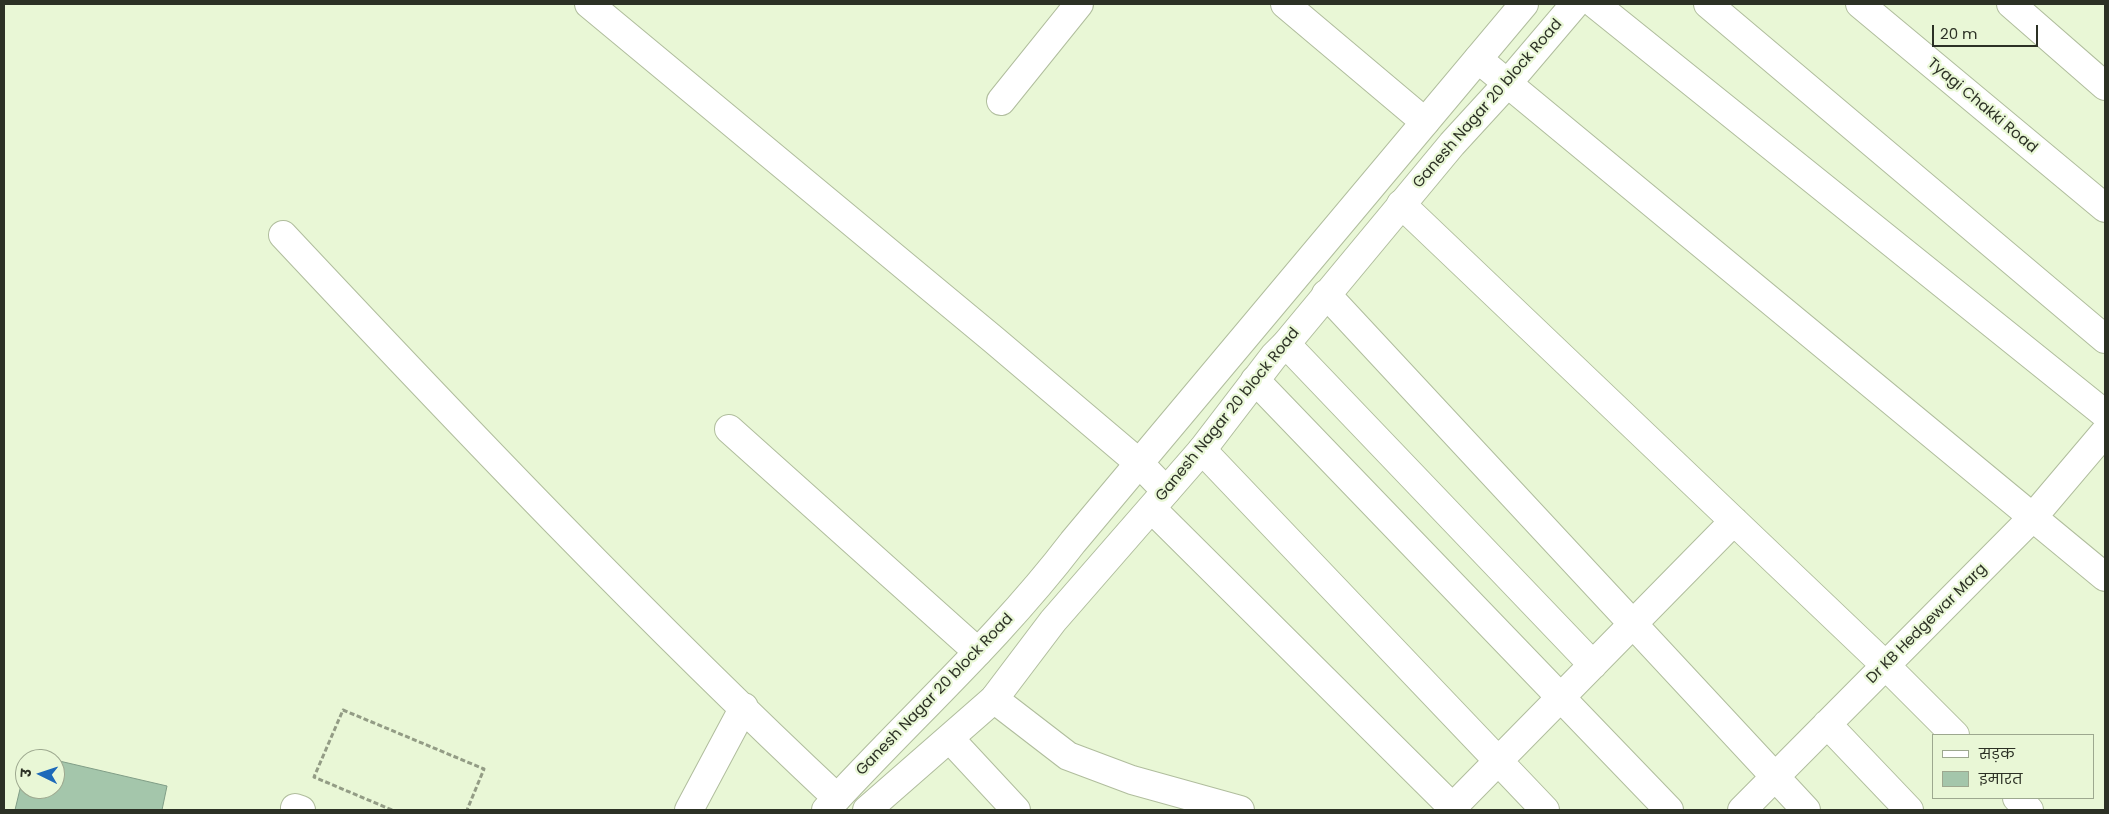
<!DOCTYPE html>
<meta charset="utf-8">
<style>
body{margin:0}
#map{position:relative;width:2109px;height:814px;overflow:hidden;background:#e9f7d6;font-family:Poppins,"Noto Sans Devanagari",sans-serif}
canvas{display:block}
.frame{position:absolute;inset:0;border:5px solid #2c3125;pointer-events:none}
.legend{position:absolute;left:1932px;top:734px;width:162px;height:65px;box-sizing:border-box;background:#e9f7d6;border:1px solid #9da88f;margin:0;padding:6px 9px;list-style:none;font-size:15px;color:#2c3125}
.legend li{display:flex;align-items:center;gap:10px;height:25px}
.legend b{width:25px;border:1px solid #9da88f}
.north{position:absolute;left:15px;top:749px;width:50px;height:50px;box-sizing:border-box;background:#e9f7d6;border:1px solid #9da88f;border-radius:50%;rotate:274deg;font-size:14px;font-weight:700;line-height:20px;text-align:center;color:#2c3125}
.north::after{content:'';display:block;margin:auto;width:18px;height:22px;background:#1d6ab9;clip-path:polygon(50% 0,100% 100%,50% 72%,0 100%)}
.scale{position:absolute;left:1932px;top:25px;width:106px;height:22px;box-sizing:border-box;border:2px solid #2c3125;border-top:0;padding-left:6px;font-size:15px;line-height:18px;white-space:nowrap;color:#2c3125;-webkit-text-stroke:4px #e9f7d6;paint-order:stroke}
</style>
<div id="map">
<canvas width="2109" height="814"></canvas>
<div class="frame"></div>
<ul class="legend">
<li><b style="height:6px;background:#fff"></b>सड़क</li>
<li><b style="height:14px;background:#a4c6ab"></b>इमारत</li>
</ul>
<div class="north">उ</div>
<div class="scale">20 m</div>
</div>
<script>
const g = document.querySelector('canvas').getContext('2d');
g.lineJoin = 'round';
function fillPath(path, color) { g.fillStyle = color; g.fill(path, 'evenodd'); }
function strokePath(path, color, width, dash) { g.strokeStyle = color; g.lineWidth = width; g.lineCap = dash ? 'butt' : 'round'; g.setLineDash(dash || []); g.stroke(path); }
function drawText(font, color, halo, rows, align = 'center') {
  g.font = font + ' Poppins,sans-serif'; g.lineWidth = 4.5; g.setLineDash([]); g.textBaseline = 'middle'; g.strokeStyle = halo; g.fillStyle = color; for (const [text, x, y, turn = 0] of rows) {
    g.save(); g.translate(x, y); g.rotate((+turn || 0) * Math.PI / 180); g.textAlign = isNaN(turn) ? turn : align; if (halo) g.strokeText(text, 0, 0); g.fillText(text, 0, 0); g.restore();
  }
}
const building = new Path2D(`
 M55 760 167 786 162 810H15L25 768V789H55Z`);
fillPath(building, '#a4c6ab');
strokePath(building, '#809d86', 1);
const street = new Path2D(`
 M589 4 994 340 1139 463 1166 491
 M1285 4 1425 122
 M1595 4 2105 414
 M1708 4 2105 339
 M1860 4 2105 208
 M2011 4 2105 86
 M1478 59 2105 577
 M1001 101 1079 4
 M1401 204 1885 665 1955 735
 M283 235C463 427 645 618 837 798
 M1326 294 1806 810
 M1286 344 1593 665
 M1255 380 1669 810
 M729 429 978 652
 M1202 450 1545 810
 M1152 509 1453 808
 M994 699 1068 756 1132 780 1240 810
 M1827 724 1909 810
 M950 739 1016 810
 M2017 798 2029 810
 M295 808 301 810
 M689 810 744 707
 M1450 810 1734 521
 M1742 810 2033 517 2105 432`);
const secondary = new Path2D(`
 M826 810C908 720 999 639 1073 542L1524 4
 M867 810 994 699 1053 621 1202 450 1274 356 1286 344 1452 144 1507 84 1575 4`);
strokePath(street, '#b0bd9d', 30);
strokePath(secondary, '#b0bd9d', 30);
strokePath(new Path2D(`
 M392 810 314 777 343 710 484 769 467 810`), '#939c85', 3, [5, 2.5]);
strokePath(street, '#fff', 28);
strokePath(secondary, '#fff', 28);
drawText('15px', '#2c3125', '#e9f7d6', [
 ["Ganesh Nagar 20 block Road",1488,104,-49],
 ["Tyagi Chakki Road",1982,106,40],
 ["Ganesh Nagar 20 block Road",1228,415,-51],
 ["Dr KB Hedgewar Marg",1927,624,-45],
 ["Ganesh Nagar 20 block Road",935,695,-46]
]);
</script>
